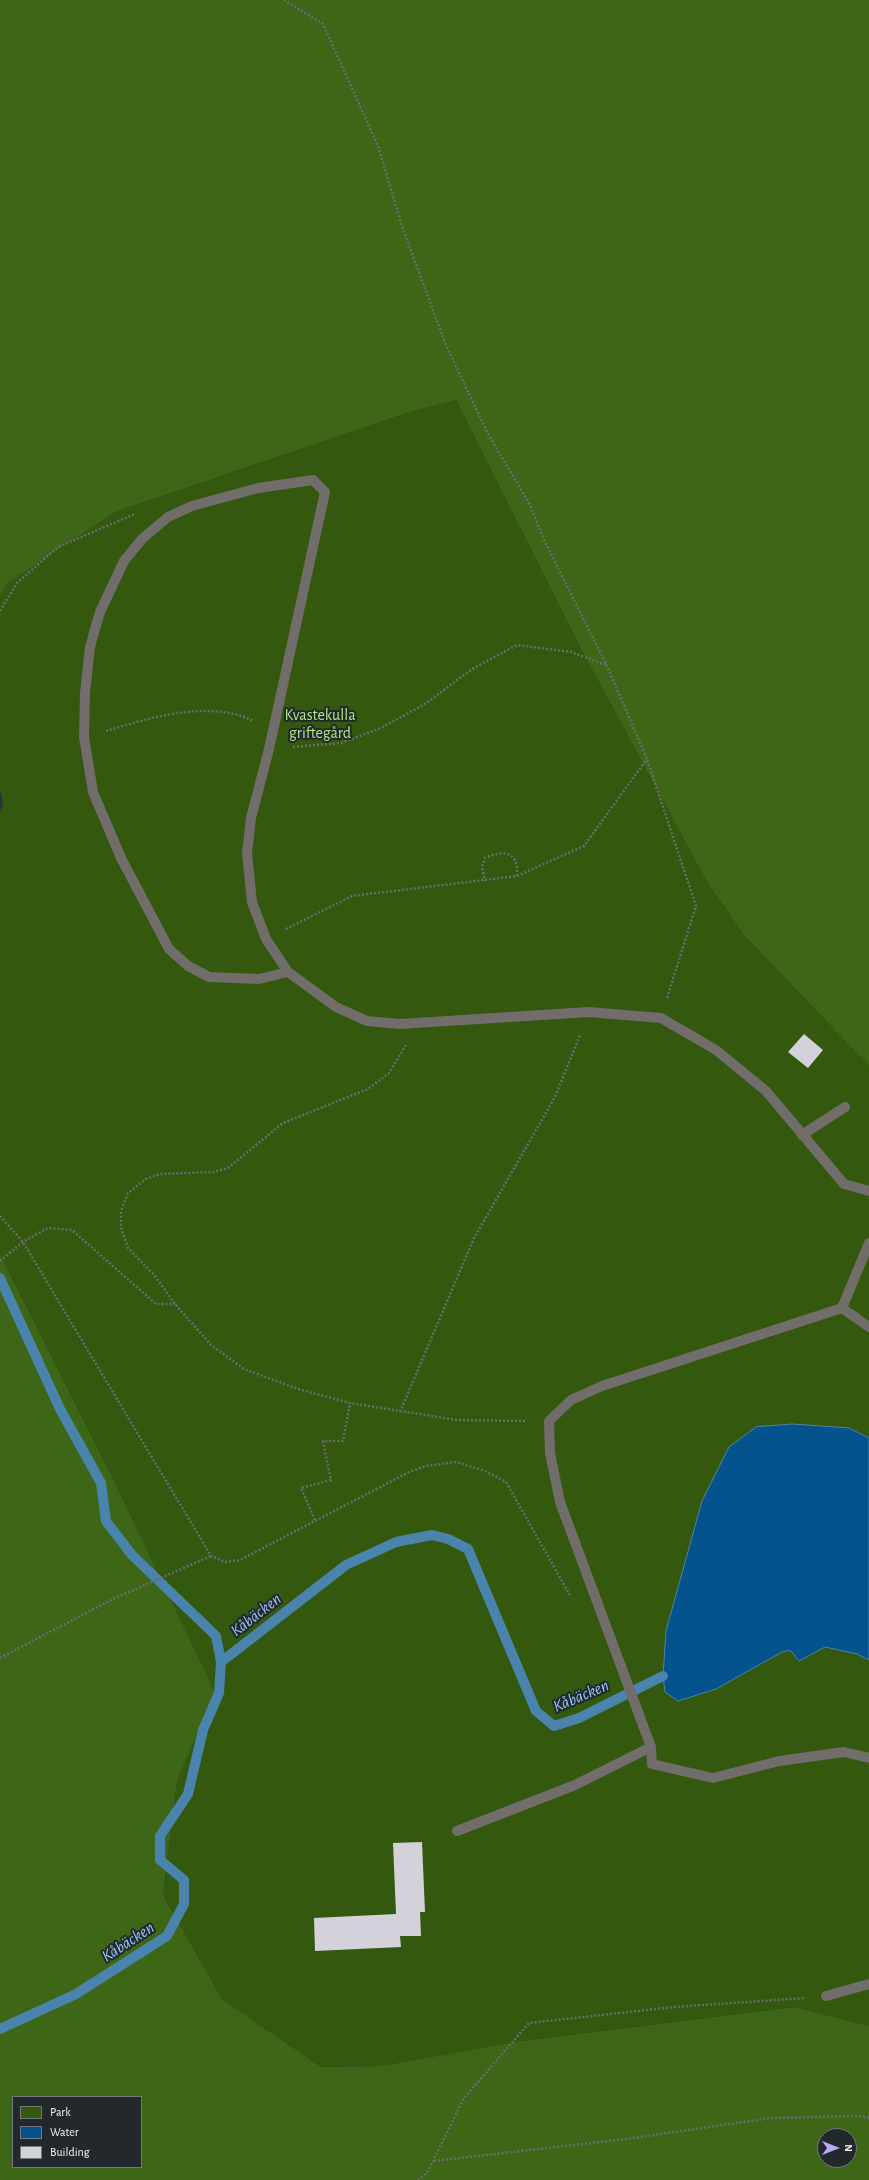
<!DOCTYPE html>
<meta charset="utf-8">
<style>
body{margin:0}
#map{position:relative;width:869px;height:2180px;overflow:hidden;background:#2d3237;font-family:"Alegreya Sans",sans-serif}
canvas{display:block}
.legend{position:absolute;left:12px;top:2096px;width:130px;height:72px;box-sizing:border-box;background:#23282d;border:1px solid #74797d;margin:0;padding:5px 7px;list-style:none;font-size:12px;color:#eef2f5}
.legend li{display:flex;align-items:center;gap:8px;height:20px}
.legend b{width:20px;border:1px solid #74797d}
.north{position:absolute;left:817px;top:2128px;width:40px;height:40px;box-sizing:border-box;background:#23282d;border:1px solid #74797d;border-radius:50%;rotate:90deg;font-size:11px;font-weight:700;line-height:16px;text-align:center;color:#eef2f5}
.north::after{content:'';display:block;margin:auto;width:14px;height:18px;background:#bbaaf6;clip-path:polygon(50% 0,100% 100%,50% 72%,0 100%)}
</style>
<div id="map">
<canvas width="869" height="2180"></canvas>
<ul class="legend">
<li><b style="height:11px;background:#33580e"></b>Park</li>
<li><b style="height:11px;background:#04538d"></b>Water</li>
<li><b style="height:11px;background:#d3d2da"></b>Building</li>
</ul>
<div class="north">N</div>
</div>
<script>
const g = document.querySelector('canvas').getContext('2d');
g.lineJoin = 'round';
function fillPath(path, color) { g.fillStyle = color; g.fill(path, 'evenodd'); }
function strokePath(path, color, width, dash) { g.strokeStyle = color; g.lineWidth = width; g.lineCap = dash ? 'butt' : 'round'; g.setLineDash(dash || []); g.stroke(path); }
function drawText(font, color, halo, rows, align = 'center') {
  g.font = font + ' "Alegreya Sans",sans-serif'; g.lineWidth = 4; g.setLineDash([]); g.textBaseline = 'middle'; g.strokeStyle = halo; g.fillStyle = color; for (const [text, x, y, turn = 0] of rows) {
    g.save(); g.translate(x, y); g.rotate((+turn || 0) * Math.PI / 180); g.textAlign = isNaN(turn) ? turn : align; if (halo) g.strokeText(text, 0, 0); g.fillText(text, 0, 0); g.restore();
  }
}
fillPath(new Path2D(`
 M456 400 580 647 707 882 743 934 869 1066V2026L795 2007 514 2042 381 2066 321 2067 222 1999 163 1895 177 1781 215 1692 115 1483 0 1254V812L3 806 0 788V595L8 583 115 512 410 412Z`), '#33580e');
fillPath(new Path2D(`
 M0 0H869V1066L743 934 707 882 580 647 456 400 410 412 115 512 8 583 0 595Z
 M0 1254 115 1483 215 1692 177 1781 163 1895 222 1999 321 2067 381 2066 514 2042 795 2007 869 2026V2180H0ZM13 2097H141V2167H13ZM825 2136H849V2160H825Z`), '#3d6616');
const water = new Path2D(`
 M793 1424 849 1428 869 1438V1660L857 1654 825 1647 799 1661 790 1650 782 1652 716 1689 678 1701 665 1692 663 1676 666 1631 702 1501 729 1447 756 1427Z`);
fillPath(water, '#04538d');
strokePath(water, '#4a83ac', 1);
strokePath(new Path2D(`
 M0 1278 60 1409 101 1483 106 1521 132 1555 216 1636 221 1662
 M0 2029 76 1994 167 1936 184 1904V1880L160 1860V1836L188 1794 203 1730 219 1693 221 1662 346 1565 396 1542 432 1535 448 1539 468 1549 536 1711 554 1726 579 1718 663 1676`), '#4a83ac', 10);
fillPath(new Path2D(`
 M804 1034 823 1050 808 1068 788 1052Z
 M422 1842 425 1912H420L421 1936H400L401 1947 315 1951 314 1918 396 1914 393 1843Z`), '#d3d2da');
strokePath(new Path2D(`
 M284 0 323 24 378 146 402 226 445 343 488 434 529 503 545 542 607 666 647 759 696 906 667 998
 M0 611 17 583 58 547 135 514
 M106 731C149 718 210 699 253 721
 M293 747 341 743 381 728 425 704 472 669 517 645 571 652 606 665
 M517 876 584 846 647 759
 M286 929 352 896 517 876C517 872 517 864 515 860 508 849 494 854 485 858L482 867 485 881
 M406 1045 389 1073 368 1089 283 1123 228 1168 214 1172 160 1174 146 1179 128 1193 121 1211V1228L128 1248 155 1276 175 1304 211 1345 244 1369 298 1389 350 1403 457 1420 526 1421
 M0 1216 23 1242 211 1556 225 1562 240 1560 411 1471 427 1466 456 1462 485 1471 506 1482 571 1597
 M0 1261 23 1242 48 1228 72 1230 156 1304H175
 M400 1412 474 1238 555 1097 580 1035
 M315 1520 301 1488 331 1480 323 1441H343L350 1403
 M0 1658 113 1599 211 1556
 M434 2161 626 2139 771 2118 859 2116 869 2118
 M418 2180 427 2173 464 2098 529 2023 674 2007 805 1998`), '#696d72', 2.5, [2, 2]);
strokePath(new Path2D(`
 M288 972 266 939 252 902 247 853 251 818 269 749 325 492 313 480 258 488 192 506 168 517 142 539 124 561 100 612 90 647 85 693 84 737 93 792 121 858 169 949 188 966 209 977 259 979 288 972 336 1007 367 1021 400 1024 589 1012 661 1018 716 1050 766 1091 844 1184 869 1191
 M802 1135 845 1107
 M842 1308 869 1243
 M869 1327 842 1308 602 1386 571 1400 549 1421 550 1453 560 1502 651 1747 652 1764 713 1778 779 1761 844 1752 869 1758
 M457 1831 575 1785 651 1747
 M826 1996 869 1984`), '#706d6b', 10);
drawText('16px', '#ade881', '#23282d', [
 ["Kvastekulla",320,715],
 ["griftegård",320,733]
]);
drawText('italic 17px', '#95c6f8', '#23282d', [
 ["Kåbäcken",256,1615,-38],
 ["Kåbäcken",581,1696,-23],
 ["Kåbäcken",128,1942,-33]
]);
</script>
